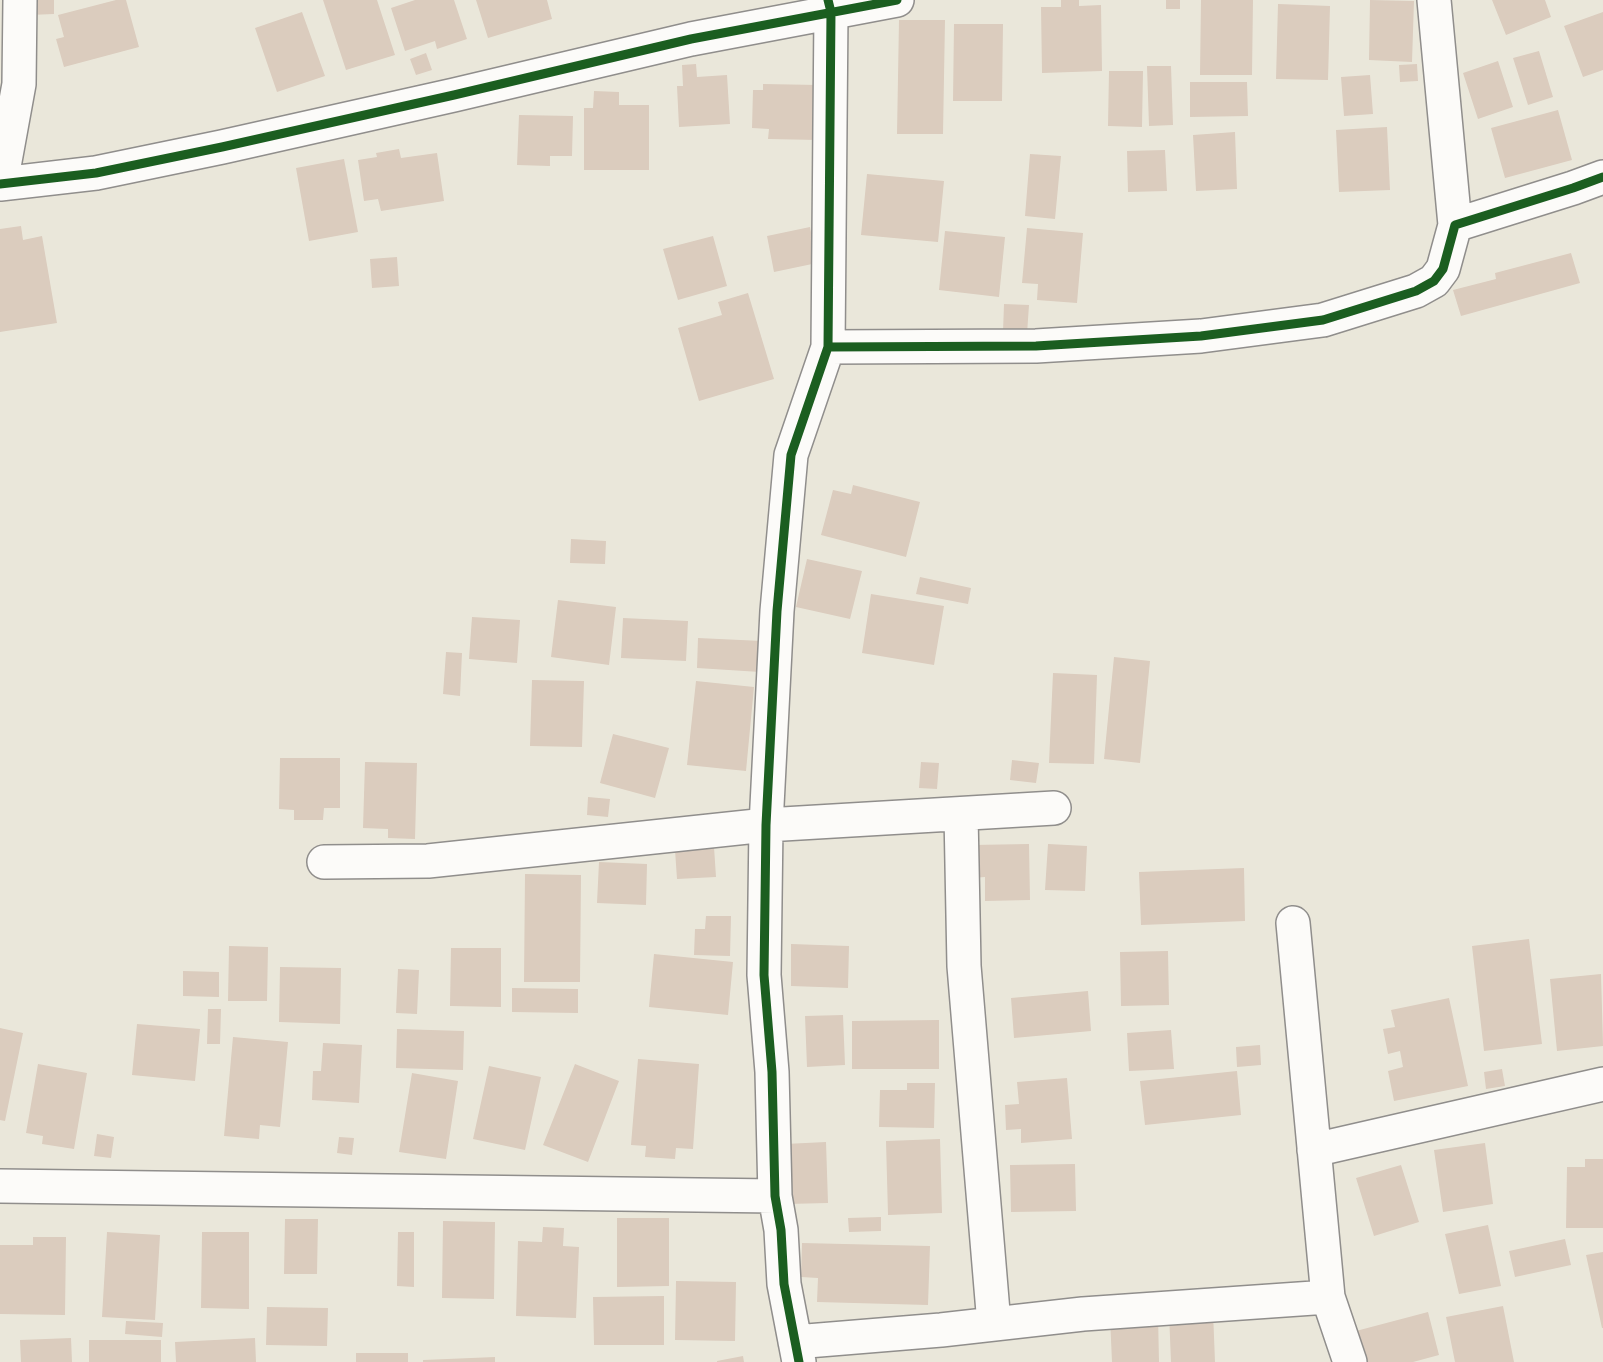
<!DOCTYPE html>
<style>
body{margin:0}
canvas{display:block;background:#eae7da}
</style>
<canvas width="1603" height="1362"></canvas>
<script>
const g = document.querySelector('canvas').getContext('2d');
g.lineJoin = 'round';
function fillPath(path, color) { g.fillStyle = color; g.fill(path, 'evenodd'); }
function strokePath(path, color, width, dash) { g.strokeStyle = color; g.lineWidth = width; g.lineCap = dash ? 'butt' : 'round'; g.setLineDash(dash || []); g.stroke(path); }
fillPath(new Path2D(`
 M30 0H54V14L30 15Z
 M116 0H126L139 47 64 67 56 39 64 37 58 15Z
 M323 0H377L395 55 346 70Z
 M415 0H454L467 39 437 49 435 41 405 51 391 8Z
 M476 0H547L552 19 488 38Z
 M1061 0H1079V6L1101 5 1102 71 1042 73 1041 7H1061Z
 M1166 0H1180V9H1166Z
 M1201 0H1253L1252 75H1200Z
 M1370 0 1414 1 1412 62 1369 60Z
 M1492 0H1545L1551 17 1506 35Z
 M1278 4 1330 6 1328 80 1276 79Z
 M302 12 325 76 277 92 255 28Z
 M1603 12V70L1583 77 1564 26Z
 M899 20H945L943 134H897Z
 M954 24H1003L1002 101H953Z
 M1539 51 1553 97 1528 105 1513 58Z
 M426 53 432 70 416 75 410 59Z
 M1498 61 1513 107 1478 119 1463 73Z
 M696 64 697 77 727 75 730 124 679 127 677 86H683L682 65Z
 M1417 64 1418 81 1400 82 1399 65Z
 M1147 66H1171L1173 125 1149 126Z
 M1109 71H1143L1142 127 1108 126Z
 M1370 75 1373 114 1344 116 1341 77Z
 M1190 82H1247L1248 116 1190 117Z
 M763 84 819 85 818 140 768 139 769 129 752 128 753 90H763Z
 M594 91 619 92V105H649V170H584V108H593Z
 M1558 110 1572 160 1505 178 1491 128Z
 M519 115 573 116 572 156H550V166L517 165Z
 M1387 127 1390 190 1339 192 1336 130Z
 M1235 132 1237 189 1196 191 1193 135Z
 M399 149 401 158 437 153 444 201 381 211 378 199 364 201 358 160 377 157 376 153Z
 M1165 150 1167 191 1128 192 1127 151Z
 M1030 154 1061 156 1055 219 1025 216Z
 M344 159 358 232 309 241 296 168Z
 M867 174 944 181 938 242 861 235Z
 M21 226 23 240 42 236 57 323 0 332V229Z
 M810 227 817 263 774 272 767 236Z
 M1027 228 1083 233 1077 303 1037 300 1038 284 1022 283Z
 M945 231 1005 237 999 297 939 290Z
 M713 236 727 286 678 300 663 249Z
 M1571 253 1580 283 1461 316 1453 290 1496 279 1495 273Z
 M397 257 399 286 372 288 370 259Z
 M748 293 774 379 699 401 678 328 722 315 718 302Z
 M1004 304 1029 305 1027 334 1003 332Z
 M853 485 920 502 906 557 821 535 833 490 851 494Z
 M571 539 606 541 605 564 570 563Z
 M807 559 862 571 850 619 796 607Z
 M920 577 971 588 968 604 916 594Z
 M871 594 944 606 934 665 862 653Z
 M558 600 616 607 609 665 551 657Z
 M472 617 520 620 517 663 469 659Z
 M623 618 688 621 686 661 621 658Z
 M698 638 762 641 760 672 697 668Z
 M446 652 462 653 460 696 443 694Z
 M1114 657 1150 661 1140 763 1104 759Z
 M1053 673 1097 675 1094 764 1049 763Z
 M532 680 584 681 582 747 530 746Z
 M696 681 754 687 746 771 687 765Z
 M613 734 669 748 655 798 600 783Z
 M280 758H340V808H324L323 820H294V810L279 809Z
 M1012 760 1039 763 1036 783 1010 780Z
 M365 762 417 763 415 839 388 838V829L363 828Z
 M921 762 939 763 937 789 919 788Z
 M588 797 610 799 608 817 587 815Z
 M1029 844 1030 900 985 901V877L972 878V845Z
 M1048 844 1087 846 1085 891 1045 890Z
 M714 847 716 877 677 879 675 850Z
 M599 862 647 864 646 905 597 903Z
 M1244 868 1245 921 1141 925 1139 872Z
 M525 874 581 875 580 982H524Z
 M706 916H731L730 956 694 955 695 929H705Z
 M1529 939 1542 1044 1484 1051 1472 946Z
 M791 944 849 946 848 988 791 986Z
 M229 946 268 947 267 1001H228Z
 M451 948H501V1007L450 1006Z
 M1168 951 1169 1005 1121 1006 1120 952Z
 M654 954 733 962 728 1015 649 1007Z
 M280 967 341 968 340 1024 279 1022Z
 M398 969 419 970 417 1014 396 1013Z
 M183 971 219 972V997L183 996Z
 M1601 974 1603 1046 1557 1051 1550 979Z
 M512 988 578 989V1013L512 1012Z
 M1088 991 1091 1031 1014 1038 1011 998Z
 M1449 998 1468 1086 1394 1101 1388 1071 1403 1067 1400 1051 1388 1054 1383 1029 1395 1027 1391 1010Z
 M208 1009H221L220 1044H207Z
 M843 1015 845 1065 807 1067 805 1016Z
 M939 1020V1069H852V1021Z
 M137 1024 200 1029 195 1081 132 1075Z
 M0 1028 23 1033 5 1121 0 1120Z
 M397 1029 464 1031 463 1070 396 1068Z
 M1171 1030 1174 1069 1129 1071 1127 1033Z
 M233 1037 288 1042 280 1127 260 1125 259 1139 224 1136Z
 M323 1043 362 1045 359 1103 312 1100 313 1071H321Z
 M1260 1045 1261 1065 1237 1067 1236 1047Z
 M638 1059 699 1064 693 1149 676 1148 675 1159 645 1157 646 1146 631 1145Z
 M38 1064 87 1073 74 1149 42 1144 43 1136 26 1133Z
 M575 1064 619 1081 588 1162 543 1145Z
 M489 1066 541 1077 525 1150 473 1139Z
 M1502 1069 1505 1086 1486 1089 1484 1072Z
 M1237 1071 1241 1115 1145 1125 1140 1081Z
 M412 1073 458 1081 446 1159 399 1152Z
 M1067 1078 1072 1139 1021 1143V1129L1006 1130 1005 1105 1019 1104 1017 1082Z
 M907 1083H935L934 1128 879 1127 880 1090H907Z
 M97 1134 114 1137 111 1158 94 1156Z
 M339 1137 354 1138 352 1155 337 1153Z
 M940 1139 942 1213 888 1215 886 1141Z
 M826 1142 828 1203 787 1204 785 1144Z
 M1485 1143 1493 1204 1443 1212 1434 1150Z
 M1585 1159H1603V1228H1566L1567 1167H1585Z
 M1075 1164 1076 1211 1011 1212 1010 1165Z
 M1401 1165 1419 1222 1374 1236 1356 1178Z
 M881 1217V1231L849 1232 848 1218Z
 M617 1218H669V1286L617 1287Z
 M285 1219H318L317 1274H284Z
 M443 1221 495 1222 494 1299 442 1298Z
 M1488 1225 1501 1286 1459 1294 1445 1234Z
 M543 1227 564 1228 563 1246 579 1247 576 1318 516 1316 518 1241 542 1242Z
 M107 1232 160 1235 155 1320 102 1317Z
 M202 1232H249V1309L201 1308Z
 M398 1232H414V1287L397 1286Z
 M33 1237H66L65 1315 0 1314V1245H33Z
 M1565 1239 1571 1265 1515 1277 1509 1251Z
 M802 1243 930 1246 928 1305 817 1302 818 1278 801 1277Z
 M1603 1252V1328H1602L1586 1255Z
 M676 1281 736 1282 735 1341 675 1340Z
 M664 1296V1345H594L593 1297Z
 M1503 1306 1514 1362H1455L1446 1317Z
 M267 1307 328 1308 327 1346 266 1345Z
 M1213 1311 1215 1362H1171L1169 1313Z
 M1428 1312 1439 1355 1413 1362H1364L1356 1331Z
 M1158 1315 1159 1362H1112L1110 1317Z
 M126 1321 163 1323 162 1337 125 1334Z
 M71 1338 72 1362H21L20 1340Z
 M255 1338 256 1362H176L175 1342Z
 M89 1340H161V1362H89Z
 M356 1353H408V1362H356Z
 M743 1356 744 1362H717V1361Z
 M495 1357V1362H423V1360Z`), '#dbccbe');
const street = new Path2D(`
 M1434 0 1455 225
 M1 183 19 84 20 0
 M0 184 96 173 222 147 454 95 691 39 897 0
 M828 347 1036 346 1201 336 1323 320 1416 291 1434 281 1443 269 1455 225 1573 188 1603 177
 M961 814 964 966 994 1324
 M324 862 428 861 766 825 1054 808
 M1293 923 1328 1297 1350 1362
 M1314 1150 1603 1084
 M0 1186 775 1196
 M795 1342 941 1330 1083 1314 1328 1297
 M799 1362 784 1284 781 1230 775 1196 772 1072 764 975 766 825 777 611 791 455 828 347 831 12 828 0`);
strokePath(street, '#908e8c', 36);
strokePath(street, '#fcfbf9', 33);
strokePath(new Path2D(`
 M0 184 96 173 222 147 454 95 691 39 897 0
 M828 347 1036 346 1201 336 1323 320 1416 291 1434 281 1443 269 1455 225 1573 188 1603 177
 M799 1362 784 1284 781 1230 775 1196 772 1072 764 975 766 825 777 611 791 455 828 347 831 12 828 0`), '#1b5e20', 9);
</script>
